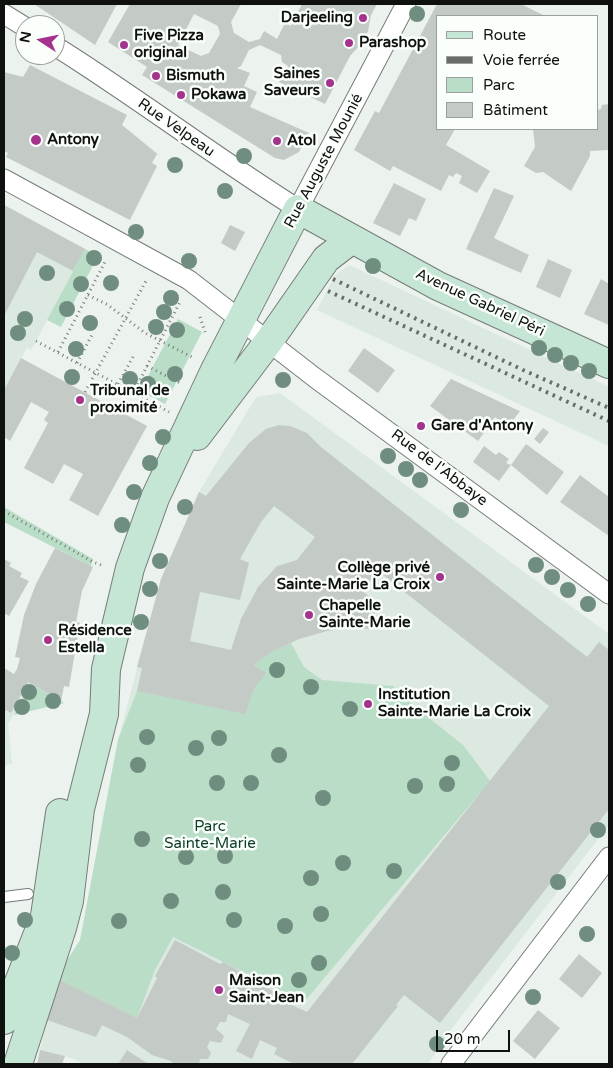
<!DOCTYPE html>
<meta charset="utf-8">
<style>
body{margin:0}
#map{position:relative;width:613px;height:1068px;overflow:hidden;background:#ecf2ee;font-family:"Varela Round",sans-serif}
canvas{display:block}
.frame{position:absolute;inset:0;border:5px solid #0f110f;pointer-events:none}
.legend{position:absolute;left:436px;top:15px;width:162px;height:115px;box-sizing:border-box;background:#fafffc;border:1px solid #9ca09d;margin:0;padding:6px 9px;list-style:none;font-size:15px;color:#0f110f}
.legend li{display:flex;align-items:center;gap:10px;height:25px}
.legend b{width:25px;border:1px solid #9ca09d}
.north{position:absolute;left:15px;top:15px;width:50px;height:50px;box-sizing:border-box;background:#fafffc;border:1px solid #9ca09d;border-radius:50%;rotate:281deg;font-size:14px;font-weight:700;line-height:20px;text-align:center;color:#0f110f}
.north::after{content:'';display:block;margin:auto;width:18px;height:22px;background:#a5328d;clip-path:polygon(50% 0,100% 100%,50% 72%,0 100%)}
.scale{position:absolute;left:436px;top:1030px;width:74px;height:22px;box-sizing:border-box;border:2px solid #0f110f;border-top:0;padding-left:6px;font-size:15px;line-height:18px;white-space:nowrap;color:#0f110f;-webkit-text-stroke:4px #fafffc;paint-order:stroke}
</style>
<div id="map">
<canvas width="613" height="1068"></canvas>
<div class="frame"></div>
<ul class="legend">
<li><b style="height:6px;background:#c5e5d5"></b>Route</li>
<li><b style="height:6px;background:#696c69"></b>Voie ferrée</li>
<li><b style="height:14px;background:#b9ddc6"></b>Parc</li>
<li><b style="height:14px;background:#c4cac6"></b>Bâtiment</li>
</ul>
<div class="north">N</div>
<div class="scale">20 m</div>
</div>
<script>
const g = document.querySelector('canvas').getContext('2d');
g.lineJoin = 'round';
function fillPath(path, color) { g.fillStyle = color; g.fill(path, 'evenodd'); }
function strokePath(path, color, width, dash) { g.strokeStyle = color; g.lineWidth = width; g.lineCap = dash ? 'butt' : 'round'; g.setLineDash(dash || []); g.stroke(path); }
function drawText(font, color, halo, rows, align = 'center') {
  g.font = font + ' "Varela Round",sans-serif'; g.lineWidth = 5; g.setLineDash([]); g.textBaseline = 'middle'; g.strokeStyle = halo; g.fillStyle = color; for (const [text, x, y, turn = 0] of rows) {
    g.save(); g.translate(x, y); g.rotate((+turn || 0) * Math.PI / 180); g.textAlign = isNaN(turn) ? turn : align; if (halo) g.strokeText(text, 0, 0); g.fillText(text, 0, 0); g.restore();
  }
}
fillPath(new Path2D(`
 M10 208 85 249 36 341 31 350 27 348 4 390V219Z
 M349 265 609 387V446L317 310 335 275Z
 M280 393 609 634V825L450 1031 428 1064H148L127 1050 118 1064H85L65 1056 40 1050 56 978 80 940 118 740 161 579 199 492 256 397Z
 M4 669 31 684 8 724 12 764 5 765 4 780Z`), '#dbe9e0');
fillPath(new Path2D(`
 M85 249 98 256 61 327 47 320Z
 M178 319 202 332 165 404 140 391Z
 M4 507 93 559 91 566 4 522Z
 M291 643 304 667 322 680 393 686 415 707 463 745 490 781 304 1002 173 937 155 970 137 1018 56 978 80 940 118 740 137 691 245 713 254 689 265 673 253 665 272 652Z
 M31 684 61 701 64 703 14 715Z`), '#b9ddc6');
fillPath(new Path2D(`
 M34 4H117L95 45Z
 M130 4H241L231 22 234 33 249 42 260 39 264 31 277 39 285 23 291 26 302 4H377L371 15 368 31 361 44 350 56 325 104 279 82 288 66 282 62 281 55 260 45 249 50 241 66 237 68 250 73 244 86 257 92 250 107 309 133 299 152 284 160 275 158 142 75 147 67 108 42ZM194 14 218 26 220 34 209 53 201 56 178 45Z
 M437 4 523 5 545 16H437V129H455L446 145 490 171 477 193 459 183 462 176 456 173 453 177 449 175 441 191 393 166 390 171 354 150 375 111 379 113Z
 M30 65 127 115 122 125 160 156 157 154 152 163 157 166 130 220 6 157 8 153 4 151V72L23 77Z
 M609 104V150L590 151V156L571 191 543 172 536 173 524 166 535 147 533 129H597V110L601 109 602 105Z
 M394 183 426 199 416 221 409 218 400 236 373 223Z
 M494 188 514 196 494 238 529 255 521 273 466 249Z
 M4 205 85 249 73 271 37 252 4 316Z
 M230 225 245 232 235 251 221 243Z
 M548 259 572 270 560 298 536 287Z
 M601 279 609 284V325L584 314Z
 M364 348 395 370 378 393 348 371Z
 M21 358 147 426 98 516 69 500 83 474 64 464 53 484 24 468 48 423 44 420 49 412 31 402 10 441 4 437V390Z
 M451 379 513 408 520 411 508 427 495 417 478 441 430 406Z
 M279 425 290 426 307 433 321 447 587 657 599 642 609 650V809L440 1023 404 995 396 1005 398 1006 352 1064H294L274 1054 277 1048 260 1040 252 1059 236 1051 250 1024 228 1014 226 1022H220L216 1029 224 1036 221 1043 210 1041 207 1047 211 1053 208 1059H200L199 1064H173L171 1061 152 1055 127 1037 102 1025 96 1037 47 1020 56 978 137 1018 157 978 155 976 175 940 220 964 223 962 240 971 239 974 286 997 283 1001 307 1012 549 706 378 571 362 591 380 605 377 606 371 629 353 628 327 631 299 639 272 652 253 665 266 673 254 689 245 714 137 691 142 668 137 667 161 579 199 492 206 496 249 443 266 429ZM274 506 315 537 297 560 277 566 258 587 241 619 231 650 190 641 200 592 240 600 249 563 240 559 261 522Z
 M543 428 549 432 540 444 534 439Z
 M526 444 564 472 547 495 511 465Z
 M484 446 496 455 499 452 509 459 506 463 511 465 499 481 473 462Z
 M580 475 609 497V536L560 502Z
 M55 548 93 567 82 591 76 622 80 623 69 687 64 686 61 701 28 682 11 713 6 710 4 713V668L14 674 17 669 20 658 15 657 24 615 36 584Z
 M4 559 11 563 9 566 22 573 20 577 29 581 9 616 4 613Z
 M579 954 602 973 582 998 559 979Z
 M538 1010 560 1028 535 1059 513 1041Z
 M40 1050 65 1056 62 1064H37Z
 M127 1050 147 1063 146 1064H118Z`), '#c4cac6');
const lane = new Path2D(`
 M4 897 28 894`);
const street = new Path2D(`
 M4 14 25 27
 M55 46C138 98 215 157 298 209L406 4
 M4 179 189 280 314 377 609 594
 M451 1064 609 857`);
const secondary = new Path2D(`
 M197 436 269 341 326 259 352 239
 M4 1020 45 916 60 813
 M18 1064 62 928 69 901 80 809 104 714 106 669 130 568 155 498 215 370 298 209 438 286 609 364`);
strokePath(lane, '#767c78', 12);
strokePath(street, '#767c78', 21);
strokePath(secondary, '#767c78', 30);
strokePath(new Path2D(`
 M88 295 108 305 145 333 192 357
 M200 317 205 332
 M36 341 169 412
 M58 352 106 260
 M77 363 93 333
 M147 366 180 383
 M118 384 134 355
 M85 392 146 281
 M133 393 181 300
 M4 511 93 562 104 566`), '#777b78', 3, [1, 4]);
strokePath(lane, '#fff', 10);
strokePath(street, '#fff', 19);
strokePath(secondary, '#c5e5d5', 28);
strokePath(new Path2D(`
 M333 279 523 370 609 408
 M328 291 609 421`), '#696c69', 4, [2.5, 5]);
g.fillStyle = '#708e7f';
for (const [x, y] of [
 [417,14],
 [244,156],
 [175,165],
 [225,191],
 [136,232],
 [94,258],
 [189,261],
 [373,266],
 [47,273],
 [111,283],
 [81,284],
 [171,298],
 [67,309],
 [164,312],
 [25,319],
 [90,323],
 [156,327],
 [177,330],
 [18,333],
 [539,348],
 [76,349],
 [555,355],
 [571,363],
 [589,371],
 [175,374],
 [72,377],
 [130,379],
 [283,380],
 [148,384],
 [163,437],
 [388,456],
 [150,463],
 [406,469],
 [420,480],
 [134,492],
 [185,507],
 [461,510],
 [122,525],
 [160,561],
 [536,565],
 [552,577],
 [150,589],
 [568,590],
 [588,604],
 [141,622],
 [277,670],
 [311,687],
 [29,692],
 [53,701],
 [22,707],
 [350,709],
 [147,737],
 [219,738],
 [196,748],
 [279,755],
 [452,763],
 [138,765],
 [217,783],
 [251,783],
 [447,784],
 [415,786],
 [323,798],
 [598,830],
 [142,839],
 [225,856],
 [186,857],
 [343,863],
 [394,871],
 [311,878],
 [558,882],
 [223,892],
 [171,901],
 [321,914],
 [25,920],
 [234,920],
 [119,921],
 [285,926],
 [587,934],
 [12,953],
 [319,963],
 [299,980],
 [533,997],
 [437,1044]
]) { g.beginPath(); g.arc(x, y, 8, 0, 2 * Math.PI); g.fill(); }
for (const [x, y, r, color] of [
 [363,18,5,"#a5328d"],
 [349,43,5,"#a5328d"],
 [124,45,5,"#a5328d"],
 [156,76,5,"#a5328d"],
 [330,83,5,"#a5328d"],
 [181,95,5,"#a5328d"],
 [36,140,6,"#a5328d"],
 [277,141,5,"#a5328d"],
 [80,400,5,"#a5328d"],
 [421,426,5,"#a5328d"],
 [440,577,5,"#a5328d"],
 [309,615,5,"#a5328d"],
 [48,640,5,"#a5328d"],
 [368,704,5,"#a5328d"],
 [219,990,5,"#a5328d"]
]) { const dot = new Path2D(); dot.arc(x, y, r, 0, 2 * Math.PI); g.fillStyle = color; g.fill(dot); strokePath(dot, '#fafffc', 2); }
drawText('bold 15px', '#0f110f', '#fafffc', [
 ["Darjeeling",353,18,"right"],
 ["Five Pizza",134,36],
 ["original",134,53],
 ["Parashop",359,43],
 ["Saines",320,74,"right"],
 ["Saveurs",320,91,"right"],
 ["Bismuth",166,76],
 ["Pokawa",191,95],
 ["Antony",47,140],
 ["Atol",287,141],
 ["Tribunal de",90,391],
 ["proximité",90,408],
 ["Gare d'Antony",431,426],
 ["Collège privé",430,568,"right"],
 ["Sainte-Marie La Croix",430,585,"right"],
 ["Chapelle",319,606],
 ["Sainte-Marie",319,623],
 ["Résidence",58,631],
 ["Estella",58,648],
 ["Institution",378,695],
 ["Sainte-Marie La Croix",378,712],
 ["Maison",229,981],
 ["Saint-Jean",229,998]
], 'left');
drawText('15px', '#0f110f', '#fafffc', [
 ["Rue Velpeau",176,128,35],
 ["Rue Auguste Mounié",324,161,-62],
 ["Avenue Gabriel Péri",480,303,25],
 ["Rue de l'Abbaye",439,468,37]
]);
drawText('15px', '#0a3c24', '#fafffc', [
 ["Parc",210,827],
 ["Sainte-Marie",210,844]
]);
</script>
